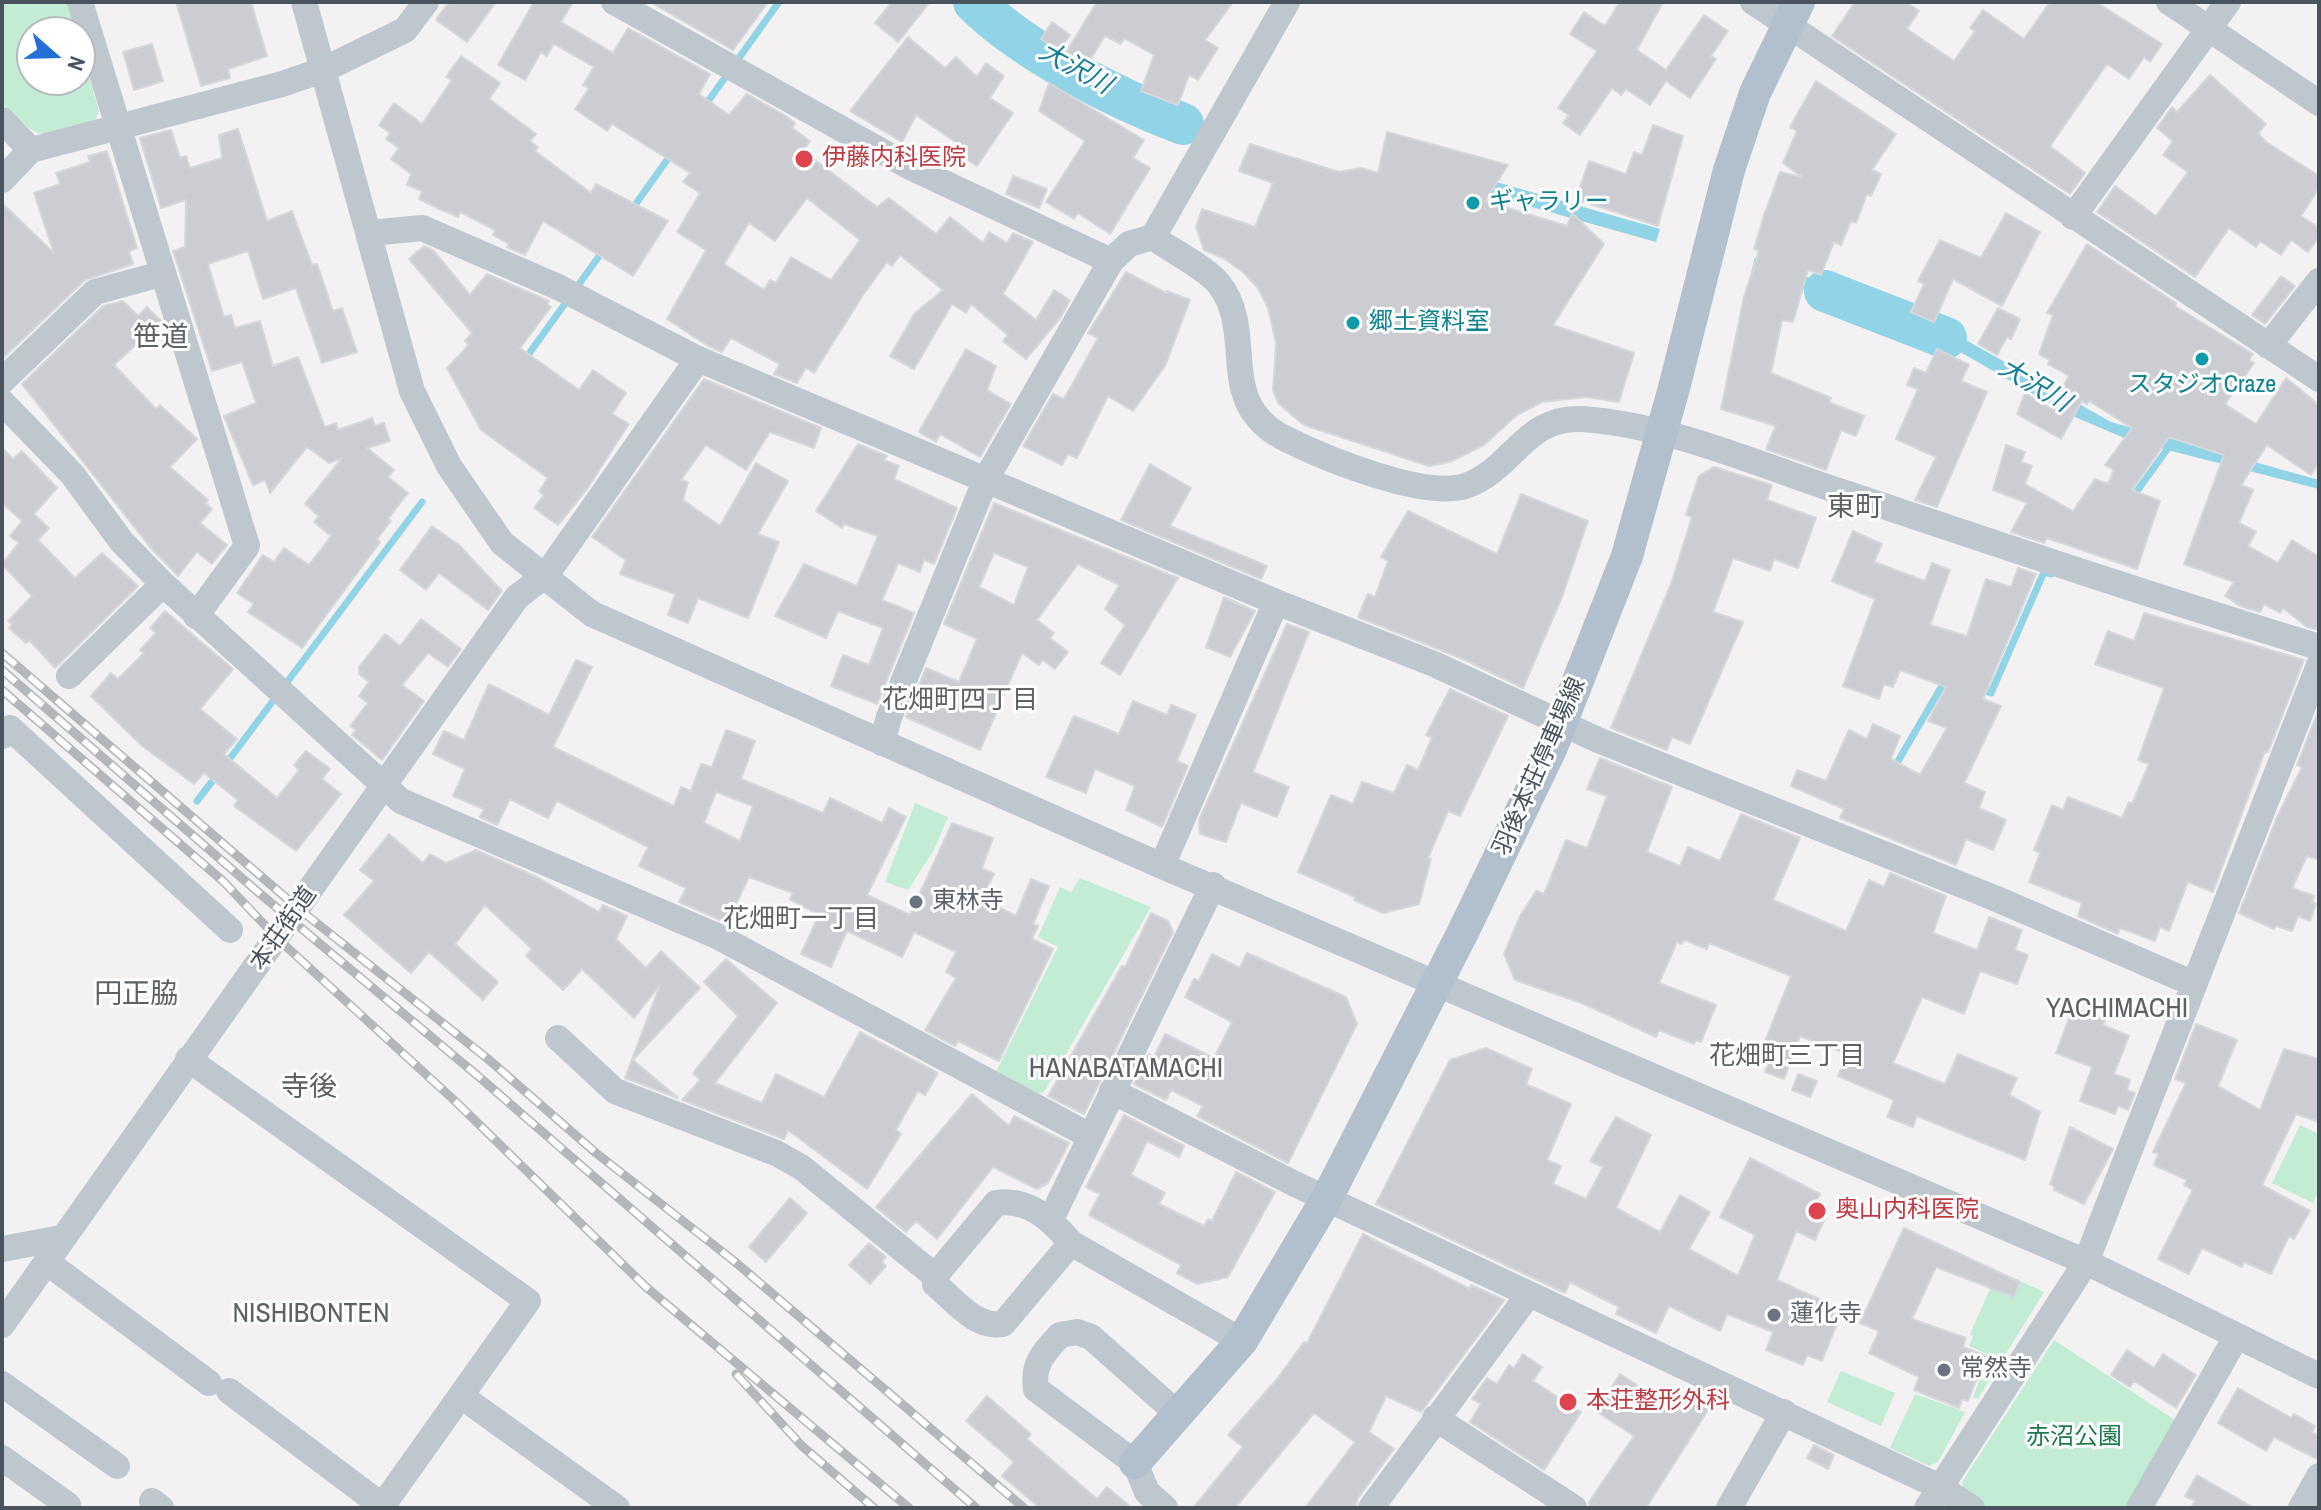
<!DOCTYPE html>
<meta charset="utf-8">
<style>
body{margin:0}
#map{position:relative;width:2321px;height:1510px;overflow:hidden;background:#f3f1f1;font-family:"Archivo Narrow",sans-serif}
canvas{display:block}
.frame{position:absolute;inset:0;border:4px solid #49535d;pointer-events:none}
.north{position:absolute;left:16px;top:16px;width:80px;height:80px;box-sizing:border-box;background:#fff;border:2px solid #b6babe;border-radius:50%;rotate:110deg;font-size:22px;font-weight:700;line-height:32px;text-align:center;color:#49535d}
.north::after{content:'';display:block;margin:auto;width:28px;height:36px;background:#2570d8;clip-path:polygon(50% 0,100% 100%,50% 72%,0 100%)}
</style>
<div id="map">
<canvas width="2321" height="1510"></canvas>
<div class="frame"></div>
<div class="north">N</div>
</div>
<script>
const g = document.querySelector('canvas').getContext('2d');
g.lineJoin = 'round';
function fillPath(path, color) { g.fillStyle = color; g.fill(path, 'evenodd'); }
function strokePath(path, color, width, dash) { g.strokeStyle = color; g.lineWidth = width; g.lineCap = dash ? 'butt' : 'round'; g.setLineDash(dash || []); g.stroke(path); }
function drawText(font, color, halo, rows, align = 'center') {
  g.font = font + ' "Archivo Narrow","Noto Sans JP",sans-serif'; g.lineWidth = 6; g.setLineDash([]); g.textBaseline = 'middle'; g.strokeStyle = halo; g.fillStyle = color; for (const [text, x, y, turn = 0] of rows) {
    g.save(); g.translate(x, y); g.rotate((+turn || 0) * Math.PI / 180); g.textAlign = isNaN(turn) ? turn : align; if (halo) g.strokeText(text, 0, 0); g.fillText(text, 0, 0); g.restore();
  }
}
fillPath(new Path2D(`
 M2 2H68L76 32H32V80H80V45L99 111 95 121C41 136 43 146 2 103Z
 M915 803 948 817 934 850 908 890 885 882Z
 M1080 878 1151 907 1044 1092 1038 1094 996 1072 1058 947 1038 937 1060 887 1071 892Z
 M2300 1125 2319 1134V1191L2313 1203 2272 1183Z
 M1998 1271 2044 1292 1978 1399 1973 1397 1989 1355 1969 1346 1973 1336 1970 1334Z
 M2054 1340 2178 1422 2125 1508H1982L1966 1498 1962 1482Z
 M1841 1371 1895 1393 1881 1426 1827 1402Z
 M1915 1394 1965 1412 1938 1462 1929 1466 1890 1448Z`), '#c2edd4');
fillPath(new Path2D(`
 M1479 177 1660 229 1656 242 1475 191Z
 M1755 257 1881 305 1876 318 1752 269Z
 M1896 311 1957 335 2111 422 2319 480V489L2129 440 2068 414 1943 342 1892 323Z`), '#92d4e7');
strokePath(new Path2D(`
 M704 107 779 2
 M630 212 672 153
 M523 362 605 248
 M2132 498 2171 444
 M1979 689 1991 693 2044 572 2051 574
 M225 765 422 502
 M1894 768 1946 679
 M197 801 217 775`), '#92d4e7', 7);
strokePath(new Path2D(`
 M974 2C1026 53 1115 98 1183 124
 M1825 291 1946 338`), '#92d4e7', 42);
const building = new Path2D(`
 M176 2H251L267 56 228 69 230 78 201 86Z
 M449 2H496L467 42 436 20Z
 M534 2H573L561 22 613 53 628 28 710 74 699 94 729 115 747 94 786 116 795 123 792 128 810 141 803 151 877 207 889 198 936 234 950 217 983 243 989 232 1007 243 1013 233 1033 242 1003 294 1036 320 1054 290 1070 300 1061 317 1026 359 1003 341 1008 335 971 304 966 313 952 304 914 369 890 356 915 313 943 290 900 255 892 266 887 262 863 295 814 373 806 368 797 383 774 374 780 364 731 338 722 352 708 346 667 319 706 250 677 232 700 193 683 182 690 173 612 124 607 131 575 109 589 88 583 85 594 67 554 44 547 56 541 52 525 80 498 65ZM807 198 860 240 831 280 791 257 776 283 770 280 764 290 724 264 749 223 775 241Z
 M650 2H768L733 50Z
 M892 2H930L898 42 875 23Z
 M1097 2H1233L1205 40 1218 48 1198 80 1189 75 1178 105 1141 91 1154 55 1124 38 1121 44 1105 36 1087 65 1066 52Z
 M1620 2H1663L1637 50 1666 70 1704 15 1728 31 1711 56 1716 59 1690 98 1666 81 1650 105 1626 89 1621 95 1612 88 1580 135 1563 123 1569 115 1558 108 1597 51 1570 34 1584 12 1605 26Z
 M1855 2H1906L1919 11 1907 29 1954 61 1975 31 1970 28 1983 10 2024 39 2050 2H2096L2162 44 2150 62 2144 57 2129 79 2107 64 2050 146 2085 173 2070 194 1832 36Z
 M1052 22 1070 35 1059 51 1041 39Z
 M908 37 945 68 956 57 977 77 986 63 1004 76 990 98 1013 113 977 166 953 150 957 143 916 115 902 142 850 111Z
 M152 44 163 81 134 90 123 52Z
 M461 56 500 83 489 99 536 134 530 141 538 147 535 151 591 193 596 184 668 221 633 276 543 221 525 255 507 247 509 244 493 235 495 230 460 212 458 217 437 208 419 199 422 191 407 185 411 174 391 159 399 148 386 139 390 133 379 125 394 103 422 124 452 80 446 77Z
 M2210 75 2266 124 2258 133 2266 142 2319 176V188L2301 216 2319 228V237L2308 252 2291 240 2281 255 2260 241 2256 247 2229 228 2195 277 2097 212 2115 186 2156 216 2188 172 2163 155 2173 141 2157 128 2172 107 2177 112Z
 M1816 81 1896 134 1872 170 1881 174 1871 196 1867 194 1856 223 1851 221 1841 245 1834 242 1821 275 1808 270 1793 322 1782 320 1771 373 1831 398 1829 402 1864 416 1856 436 1841 430 1826 470 1766 449 1776 426 1721 409 1744 297 1759 251 1754 249 1764 215 1780 172 1802 177 1783 163 1797 131 1790 127Z
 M1049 83 1144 140 1133 158 1150 168 1110 234 1078 213 1074 219 1046 202 1085 141 1039 111Z
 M1653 125 1683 136 1658 226 1576 199 1589 161 1626 174 1634 152 1642 155Z
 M238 129 267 221 292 211 312 265 317 264 333 311 342 308 357 352 322 363 296 288 263 299 248 251 208 264 224 317 231 315 235 328 260 321 273 366 298 357 325 427 336 423 338 430 372 418 375 426 384 423 390 441 367 448 394 470 388 477 408 493 388 519 391 521 377 539 380 542 302 648 248 612 254 604 237 593 263 555 274 562 284 548 309 565 331 536 314 522 319 516 305 504 342 458 329 463 307 447 270 493 265 480 253 485 224 416 256 403 242 362 212 371 173 251 185 247 186 200 161 208 140 138 171 130 180 158 186 156 190 168 222 158 219 135Z
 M1387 132 1508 165 1485 201 1567 226 1572 213 1604 244 1553 325 1634 353 1619 402 1587 397 1542 402 1517 415 1484 445 1450 462 1429 466 1304 425 1278 403 1273 390 1276 343 1268 308 1258 288 1243 272 1223 258 1204 250 1196 227 1202 209 1255 227 1273 183 1239 171 1250 144 1339 172 1361 168 1378 173Z
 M107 151 137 248 129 251 133 264 85 280 2 359V203L54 253 34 193 60 184 56 173 90 162 88 156Z
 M1013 176 1047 189 1039 208 1006 194Z
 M2006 213 2040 232 2002 306 1953 279 1934 322 1911 312 1924 284 1918 281 1940 240 1981 258Z
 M2087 244 2176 303 2175 306 2253 354 2249 360 2254 363 2225 404 2256 424 2286 378 2319 405V463L2311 475 2267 445 2241 485 2253 490 2239 523 2256 532 2248 546 2278 563 2292 540 2319 557V630L2307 627 2283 608 2280 613 2264 604 2260 612 2240 606 2225 596 2234 582 2184 564 2224 455 2169 437 2132 490 2160 501 2137 569 2047 538 2044 543 2011 532 2027 503 1993 490 2006 445 2025 452 2021 462 2032 466 2025 484 2073 511 2095 479 2108 484 2114 470 2105 465 2132 428 2089 401 2087 404 2082 401 2061 439 2017 414 2025 393 2050 408 2069 376 2048 364 2050 360 2039 354 2053 315 2047 313Z
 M424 246 434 251 470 295 487 274 549 301 547 304 551 307 520 348 579 390 593 370 626 393 612 414 629 424 587 489 558 525 534 508 544 495 539 491 548 478 481 430 447 368 469 345 465 341 472 333 409 259Z
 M1126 272 1166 293 1167 291 1190 300 1165 366 1133 411 1108 396 1077 458 1068 454 1062 465 1023 446 1053 394 1064 399 1098 338 1088 333Z
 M2281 276 2295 286 2265 324 2252 315Z
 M123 301 138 316 147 307 161 321 114 365 156 409 160 405 197 439 170 467 208 500 205 503 212 509 200 523 227 545 212 564 197 552 178 576 150 547 22 384 103 306Z
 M1998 308 2020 319 2011 339 2007 337 1997 355 1978 344Z
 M966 349 996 366 987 390 1011 404 980 457 940 434 936 442 919 432Z
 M1937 349 1969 365 1961 381 1987 392 1937 507 1915 500 1936 457 1896 439 1918 389 1907 385 1914 368 1926 373Z
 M704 379 821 428 814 448 770 432 746 470 706 445 681 480 688 482 683 500 720 526 756 463 788 481 758 534 779 542 748 618 698 598 688 623 668 615 675 594 620 574 626 560 592 537Z
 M858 444 887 456 884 460 899 466 894 479 957 508 934 564 924 560 920 572 898 563 882 600 914 613 877 704 831 686 843 655 869 665 883 628 838 611 826 638 775 616 804 564 857 586 878 536 844 524 842 528 816 511Z
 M2 448 13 459 22 451 57 488 34 514 49 528 38 540 75 578 102 553 138 586 55 668 29 640 26 643 9 628 12 624 8 621 32 596 2 564 19 543 10 536 22 521 2 503Z
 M1150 464 1191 488 1170 526 1267 566 1261 579 1121 520Z
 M1714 467 1772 485 1767 500 1816 518 1798 568 1774 559 1770 571 1733 558 1713 612 1743 622 1690 744 1672 737 1667 750 1611 728 1671 584 1692 517 1686 515 1699 476Z
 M1521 494 1588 521 1562 597 1523 688 1463 659 1358 617 1368 594 1375 597 1388 561 1381 557 1408 511 1497 554Z
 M994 503 1178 578 1120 675 1101 663 1125 625 1105 609 1119 585 1078 564 1037 620 1054 633 1050 638 1068 652 1055 669 1043 660 1039 665 1022 653 980 750 906 717 926 668 959 682 977 639 944 624ZM994 553 1028 567 1014 605 979 587Z
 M432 526 459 545 502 591 488 610 439 573 426 590 400 570Z
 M1853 531 1882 544 1874 562 1925 581 1932 563 1950 570 1930 625 1967 636 1986 579 2011 587 2018 568 2036 574 1983 699 2001 706 1964 783 1985 792 1979 808 2006 820 1993 850 1966 839 1956 865 1840 818 1844 809 1791 786 1797 770 1826 781 1849 730 1867 739 1873 724 1900 736 1891 759 1920 775 1947 728 1928 721 1946 687 1900 670 1893 687 1884 684 1879 699 1843 686 1875 599 1832 581Z
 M1224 597 1255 611 1230 657 1206 647Z
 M165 611 233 669 200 709 237 739 224 754 277 798 299 770 294 765 306 751 330 769 322 779 341 794 296 851 234 806 238 800 204 773 194 784 141 745 91 696 111 673 118 679 144 653 140 650 156 633 150 628Z
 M2144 613 2304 660 2268 752 2265 751 2213 892 2188 882 2169 931 2160 927 2155 941 2120 928 2118 934 2078 916 2082 903 2029 882 2040 853 2034 850 2052 805 2063 810 2068 797 2122 818 2129 802 2132 804 2149 764 2138 760 2164 688 2095 664 2108 631 2134 641Z
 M421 619 461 649 448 667 428 653 402 685 424 701 382 760 352 735 356 730 350 726 368 703 359 696 369 682 359 674V667L385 634 400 646Z
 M1287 624 1309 632 1253 772 1289 787 1277 817 1241 803 1226 842 1200 834 1199 820Z
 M576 660 592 667 553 747 674 806 681 787 691 791 701 764 712 767 726 730 755 741 741 779 823 813 830 798 882 823 889 808 906 817 867 895 910 915 952 823 993 838 982 868 994 874 982 899 1016 916 1031 879 1049 886 1033 924 1038 926 1032 939 1053 949 999 1061 958 1041 955 1046 925 1030 956 978 946 972 956 952 914 932 902 957 847 931 831 967 801 954 819 915 790 899 793 893 749 877 727 923 679 902 686 888 639 866 648 847 557 801 548 818 510 799 497 825 480 817 484 809 453 796 465 769 433 754 444 731 464 740 489 684 549 715ZM716 792 753 806 740 841 704 823Z
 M1450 689 1508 716 1460 816 1448 811 1428 858 1431 859 1419 904 1383 913 1354 900 1355 897 1298 872 1331 795 1353 804 1362 782 1394 793 1407 765 1418 770 1432 738 1426 735Z
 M1133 701 1167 715 1171 705 1196 715 1177 761 1188 766 1162 827 1126 810 1135 786 1095 769 1086 793 1046 777 1074 716 1119 734Z
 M2319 709V860L2307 856 2292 888 2314 896 2312 903 2316 904 2310 921 2298 916 2292 931 2276 926 2274 929 2239 913 2277 817 2302 767 2297 765Z
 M1600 758 1672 787 1647 852 1680 866 1688 847 1720 861 1741 814 1800 838 1773 900 1846 931 1869 880 1884 887 1890 873 1946 896 1933 933 1977 950 1989 917 2022 930 2015 950 2028 955 2017 984 1980 971 1964 1014 1922 997 1893 1063 1945 1084 1958 1054 2017 1078 2009 1095 2040 1112 2025 1160 1917 1116 1913 1127 1887 1117 1894 1100 1838 1076 1848 1054 1800 1036 1784 1079 1765 1072 1774 1049 1764 1044 1791 976 1709 943 1707 949 1684 940 1682 944 1677 942 1659 983 1716 1005 1701 1042 1696 1040 1694 1044 1659 1030 1656 1037 1584 1004 1515 980 1504 954 1520 916 1536 891 1544 894 1566 840 1587 848 1607 796 1587 789Z
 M389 834 423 863 430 854 446 863 476 850 537 877 599 912 603 905 627 916 616 939 646 968 661 951 700 988 633 1060 678 1098 625 1078 660 985 634 1018 582 969 563 990 526 956 532 949 485 905 455 944 498 982 483 1000 429 952 411 973 344 915 374 881 360 870Z
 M1151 913 1168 921 1173 932 1084 1114 1048 1096 1122 966 1125 967Z
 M1247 953 1346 997 1357 1024 1288 1163 1197 1116 1203 1106 1171 1090 1166 1100 1134 1084 1149 1054 1154 1057 1165 1034 1214 1058 1232 1022 1185 997 1194 979 1199 981 1212 954 1240 968Z
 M726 959 777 1003 715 1083 762 1103 776 1074 824 1097 860 1032 938 1073 925 1095 918 1091 896 1130 901 1134 867 1189 788 1130 784 1139 682 1100 700 1080 693 1073 738 1016 704 982Z
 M2073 1008 2105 1020 2103 1025 2129 1036 2114 1074 2130 1080 2127 1090 2135 1093 2128 1110 2118 1106 2115 1114 2080 1101 2092 1067 2056 1053Z
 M2196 1024 2237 1040 2218 1086 2260 1110 2284 1049 2319 1059V1122L2296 1114 2262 1185 2310 1211 2294 1239 2289 1236 2271 1274 2244 1262 2242 1267 2202 1248 2189 1274 2158 1259 2193 1190 2184 1185 2187 1180 2154 1165 2158 1154 2153 1152 2186 1083 2175 1079Z
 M1486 1048 1532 1069 1526 1084 1571 1104 1547 1160 1561 1166 1553 1184 1586 1199 1603 1167 1590 1161 1616 1117 1651 1135 1616 1208 1660 1232 1680 1195 1710 1212 1689 1249 1738 1276 1755 1235 1720 1217 1750 1158 1820 1194 1811 1211 1825 1218 1815 1240 1796 1231 1777 1280 1828 1303 1825 1310 1840 1316 1822 1361 1807 1355 1803 1365 1766 1350 1773 1332 1727 1314 1720 1331 1669 1306 1656 1333 1616 1314 1619 1307 1570 1282 1565 1293 1376 1204 1450 1060Z
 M1798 1074 1817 1081 1810 1097 1792 1090Z
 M972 1094 1009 1126 1014 1116 1069 1143 1048 1183 1037 1189 993 1167 937 1239 916 1221 906 1232 876 1207Z
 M1124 1115 1184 1146 1179 1157 1147 1141 1131 1175 1165 1193 1159 1204 1204 1226 1208 1219 1212 1221 1236 1172 1275 1192 1228 1277 1197 1284 1177 1273 1181 1265 1089 1215 1100 1194 1086 1187Z
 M2070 1127 2113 1149 2084 1204 2054 1190 2055 1187 2050 1184Z
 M790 1198 807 1213 766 1262 749 1247Z
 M1904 1228 2020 1282 2014 1297 1936 1267 1912 1319 1966 1338 1963 1347 1986 1356 1968 1401 1962 1399 1959 1408 1914 1390 1919 1377 1869 1353 1879 1331 1860 1323Z
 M1363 1234 1470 1289 1471 1285 1504 1300 1501 1305 1421 1412 1386 1396 1369 1432 1394 1449 1358 1498 1355 1508H1305L1355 1442 1314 1413 1235 1508H1193L1243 1447 1228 1435 1277 1379 1304 1342 1307 1343Z
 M869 1243 886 1257 882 1262 886 1266 870 1284 849 1265Z
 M2127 1350 2154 1368 2163 1354 2196 1375 2176 1408 2134 1381 2130 1387 2111 1375Z
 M1523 1354 1542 1367 1533 1381 1581 1412 1544 1470 1470 1422 1481 1404 1472 1399 1487 1378 1497 1384 1509 1365 1514 1368Z
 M1620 1374 1678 1412 1690 1393 1710 1407 1646 1508H1590L1589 1502 1634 1436 1596 1411Z
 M2238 1388 2291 1418 2294 1414 2315 1426 2312 1432 2319 1436V1460L2274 1437 2266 1451 2218 1423Z
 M987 1396 1031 1434 1027 1439 1097 1499 1107 1487 1132 1508H1040L1002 1476 1014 1462 966 1421Z
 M1814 1445 1834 1455 1828 1469 1807 1458Z
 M2197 1475 2254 1508H2191L2195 1501 2185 1496Z`);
fillPath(building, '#cbcdd2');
strokePath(building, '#d5d7db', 2);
strokePath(new Path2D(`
 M80 2 247 546 196 616
 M304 2 412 391 449 466 502 543 592 614 1162 866 2086 1262 2319 1376
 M614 2 910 167 1111 261
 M1753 2 2319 379
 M2169 2 2319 103
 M2 120 31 150 282 84 323 70 405 30 426 2
 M2 180 31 150
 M2073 217 2228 2
 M371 233 422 228 558 287 698 359 1276 602 1434 664 1598 740 1992 897 2192 983
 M1153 237C1170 250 1208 269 1219 284 1258 334 1213 403 1286 439 1324 458 1428 501 1468 485 1514 467 1526 416 1582 419 1671 425 1761 466 1845 493 2002 546 2160 599 2319 647
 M2268 346 2319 281
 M2 381 95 292 161 274
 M2 402 72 474 122 542 163 584 401 801 717 936 1090 1136
 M69 676 163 584
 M2 736 10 728 230 930
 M882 743 889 717 986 479 1111 261 1129 244 1153 237 1287 2
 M1162 866 1276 602
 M558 1038 615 1091 776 1153 801 1167 935 1276V1284C954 1300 976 1329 1003 1324L1071 1243
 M188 1059 528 1301 381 1508
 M1112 1091 1295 1184 1940 1487 1972 1508
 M1051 1219 1213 885
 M2 1249 61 1238
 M48 1263 209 1383
 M935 1276 996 1203C1029 1198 1052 1220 1071 1243L1242 1341
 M2 1325 517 597 546 575 698 359
 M2 1384 117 1466
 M229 1391 385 1508
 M461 1396 617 1508
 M1435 1418 1574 1508
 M2 1458 68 1505
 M152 1501 161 1508
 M1165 1508 1147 1492 1135 1463 1036 1389C1032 1364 1044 1352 1060 1335L1077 1332 1091 1337 1178 1414
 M1371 1508 1529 1294
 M1729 1508 1784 1412
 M1927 1508 2086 1262 2319 665
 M2139 1508 2236 1337
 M2301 1508 2319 1476`), '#bfc7ce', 26);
strokePath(new Path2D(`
 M1135 1463 1242 1341 1327 1198 1463 932 1552 747 1627 556 1674 388 1729 170 1755 93 1799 2`), '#b2bfcd', 32);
const rail = new Path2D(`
 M2 653 299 909 488 1059 596 1153 734 1261 1024 1508
 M2 670 258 892 478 1076 976 1508
 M2 690 224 882 278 939 455 1101 646 1287 909 1508
 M736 1374 802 1446 874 1508`);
strokePath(rail, '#b3b6ba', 9);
strokePath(rail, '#fff', 6, [18]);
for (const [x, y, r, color] of [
 [804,159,10,"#e0444e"],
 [1473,203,8,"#0f9aa8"],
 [1353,323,8,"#0f9aa8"],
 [2202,359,8,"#0f9aa8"],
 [916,902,8,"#6b7280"],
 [1817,1211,10,"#e0444e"],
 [1774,1315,8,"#6b7280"],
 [1944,1370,8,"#6b7280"],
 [1568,1402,10,"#e0444e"]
]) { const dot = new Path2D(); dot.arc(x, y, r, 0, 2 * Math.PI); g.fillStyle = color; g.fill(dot); strokePath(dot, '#fff', 3); }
drawText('24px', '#be3a42', '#fff', [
 ["伊藤内科医院",822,159],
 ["奥山内科医院",1835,1211],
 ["本荘整形外科",1586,1402]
], 'left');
drawText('24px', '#0d838f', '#fff', [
 ["ギャラリー",1489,203],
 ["郷土資料室",1369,323],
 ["スタジオCraze",2202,386,"center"]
], 'left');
drawText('24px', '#49535d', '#fff', [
 ["羽後本荘停車場線",1540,767,-66],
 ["本荘街道",284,929,-55]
]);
drawText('24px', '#5b616d', '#fff', [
 ["東林寺",932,902],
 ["蓮化寺",1790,1315],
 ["常然寺",1960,1370]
], 'left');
drawText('24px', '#1e7a4e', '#fff', [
 ["赤沼公園",2074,1438]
]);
drawText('italic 26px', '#167d9c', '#fff', [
 ["大沢川",1075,69,29],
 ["大沢川",2034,386,31]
]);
drawText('26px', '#5d6165', '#fff', [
 ["花畑町四丁目",960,701],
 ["花畑町一丁目",801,920],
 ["花畑町三丁目",1787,1057]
]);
drawText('28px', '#5d6165', '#fff', [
 ["笹道",161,338],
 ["東町",1855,508],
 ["円正脇",136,995],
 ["YACHIMACHI",2117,1009],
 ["HANABATAMACHI",1126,1069],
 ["寺後",309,1088],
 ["NISHIBONTEN",311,1314]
]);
</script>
